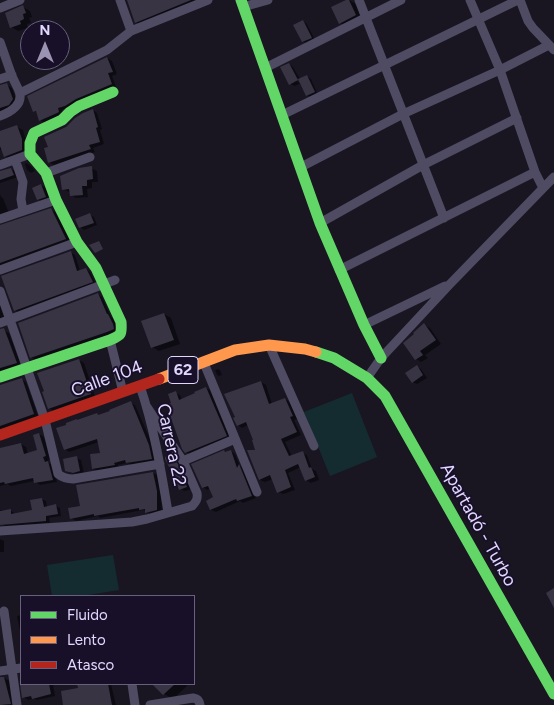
<!DOCTYPE html>
<meta charset="utf-8">
<style>
body{margin:0}
#map{position:relative;width:554px;height:705px;overflow:hidden;background:#191622;font-family:Figtree,sans-serif}
canvas{display:block}
.legend{position:absolute;left:20px;top:595px;width:175px;height:90px;box-sizing:border-box;background:#171028;border:1px solid #68607e;margin:0;padding:6px 9px;list-style:none;font-size:15px;color:#e1d7ff}
.legend li{display:flex;align-items:center;gap:10px;height:25px}
.legend b{width:25px;border:1px solid #68607e}
.north{position:absolute;left:20px;top:20px;width:50px;height:50px;box-sizing:border-box;background:#171028;border:1px solid #68607e;border-radius:50%;rotate:0deg;font-size:14px;font-weight:700;line-height:20px;text-align:center;color:#e1d7ff}
.north::after{content:'';display:block;margin:auto;width:18px;height:22px;background:#9b93b2;clip-path:polygon(50% 0,100% 100%,50% 72%,0 100%)}
</style>
<div id="map">
<canvas width="554" height="705"></canvas>
<ul class="legend">
<li><b style="height:6px;background:#63d668"></b>Fluido</li>
<li><b style="height:6px;background:#ff974d"></b>Lento</li>
<li><b style="height:6px;background:#b3261e"></b>Atasco</li>
</ul>
<div class="north">N</div>
</div>
<script>
const g = document.querySelector('canvas').getContext('2d');
g.lineJoin = 'round';
function fillPath(path, color) { g.fillStyle = color; g.fill(path, 'evenodd'); }
function strokePath(path, color, width, dash) { g.strokeStyle = color; g.lineWidth = width; g.lineCap = dash ? 'butt' : 'round'; g.setLineDash(dash || []); g.stroke(path); }
function drawText(font, color, halo, rows, align = 'center') {
  g.font = font + ' Figtree,sans-serif'; g.lineWidth = 4; g.setLineDash([]); g.textBaseline = 'middle'; g.strokeStyle = halo; g.fillStyle = color; for (const [text, x, y, turn = 0] of rows) {
    g.save(); g.translate(x, y); g.rotate((+turn || 0) * Math.PI / 180); g.textAlign = isNaN(turn) ? turn : align; if (halo) g.strokeText(text, 0, 0); g.fillText(text, 0, 0); g.restore();
  }
}
fillPath(new Path2D(`
 M352 393 377 457 330 476 304 412Z
 M113 555 119 590 82 596H52L47 565Z`), '#142c30');
fillPath(new Path2D(`
 M128 0H202L141 25 136 22Z
 M349 0 356 4 362 19 347 27 340 23Z
 M23 7 30 11 32 17 29 18 31 23 27 24 28 28 18 31 11 27Z
 M303 21 307 24 315 40 308 44 303 41Z
 M107 58 112 61 117 74 112 76 116 87 62 110 63 114 45 123 40 120 38 113 34 111Z
 M289 64 293 67 300 79 307 76 311 79 318 95 312 98 307 95 301 83 295 86 290 84ZM293 76 300 80V83L292 78Z
 M7 85 12 88 17 102 13 107 0 112V87Z
 M93 110 97 113 102 129 100 130 104 144 93 148 95 152 54 165 49 162V148L66 128Z
 M17 127 23 130 27 144 28 153 11 160 5 156 3 150H0V132Z
 M26 163 31 166 35 171 31 173 27 170 25 164Z
 M91 168 97 171 98 182H92V188L87 189 88 197 76 198 71 195 70 192H69L63 189Z
 M11 169 15 171 18 177 0 183V173Z
 M41 185 46 188 50 199 42 202 38 199Z
 M0 194 1 197 3 198 9 213 0 217Z
 M51 210 55 212 70 241 2 266 0 265V226Z
 M90 215 94 217 97 225 84 230 80 227Z
 M70 252 75 255 80 271 86 269 90 272 96 284 19 313 15 310Z
 M98 294 102 297 111 317 113 318 117 328 118 332 36 360 31 357Z
 M0 306 5 319 0 320Z
 M164 314 171 318 180 344 159 351 152 347Z
 M424 325 430 328 441 344 425 355 428 358 421 362 416 359Z
 M4 331 9 333 21 365 0 373V332Z
 M79 360 84 363 95 396 53 411 49 408Z
 M417 367 421 369 427 378 417 384 412 382Z
 M218 369 220 370 222 375 219 376 217 375 215 370Z
 M22 380 26 382 38 416 0 430V386Z
 M261 382 266 385 272 404 285 399 290 402 297 419 294 420 301 435 285 442 292 456 303 453 307 455 312 469 316 471 319 480 311 483 306 480 301 467 288 473 295 490 283 494 278 492 273 479 265 482 260 480 248 451H257L248 425 242 428 238 425Z
 M206 388 210 390 230 438 190 454 186 452 172 404 176 393 180 395 182 400Z
 M131 403 135 405 154 448 156 461 132 465 127 463 118 465 119 468 98 471 93 469 102 454 99 442 69 452 65 449 99 416Z
 M39 434 44 437 51 459 48 460 49 463 53 465 57 482 40 485 34 481 11 486 7 484 0 486V450L21 444 26 447 28 454 39 451Z
 M231 451 235 454 240 466 243 468 256 498 243 503 240 501 216 512 211 510 207 501 215 498 210 489 207 490 203 487 226 453Z
 M171 456 175 458 182 468 191 489 185 491 180 489Z
 M77 458 81 460 84 473 78 474 71 473 66 470Z
 M153 473 157 475 161 495 162 512 151 515 147 511 143 510 100 518 98 516 76 521 71 518 82 507Z
 M42 499 46 501 47 507 56 506 60 508 61 516 49 518 50 523 5 526 3 525H0V510H10L14 513 15 515 34 511Z
 M0 539 4 541V552H0Z
 M21 615V637L17 616Z
 M4 678 10 681 15 705H0V679Z
 M22 684H53L55 696 37 700 34 699 28 700 23 697Z
 M78 684H111L116 705H64L79 689Z
 M151 684H186L187 686 173 699 164 694 158 688Z`), '#0007');
fillPath(new Path2D(`
 M127 0H191L135 23Z
 M346 0H349L356 15 339 24 331 7Z
 M23 5 26 13 23 14 24 19 20 21 21 24 10 28 5 13Z
 M303 20 312 38 302 42 293 25Z
 M107 57 113 72 108 73 112 84 76 99 65 106 58 108 59 112 57 113 39 121 36 111 33 112 27 96Z
 M289 63 298 80 289 85 280 67Z
 M307 75 315 92 306 96 298 79Z
 M7 83 13 99 9 105 0 108V85Z
 M93 109 98 127 96 128 100 142 89 145 91 149 48 163 44 148 48 147 44 137 66 127 75 118 83 113Z
 M17 125 22 139V150L4 157 0 146V131Z
 M92 166 93 179 87 180V186H82L83 195 70 196 69 189 62 190 60 176 79 168Z
 M11 168 14 175 0 180V171Z
 M41 184 46 197 37 200 32 188Z
 M51 208 66 239 0 263V225Z
 M90 213 94 223 79 228 75 219Z
 M99 241 103 249 95 253 89 245Z
 M71 251 77 271 86 268 93 282 14 311 1 276Z
 M98 293 107 314H108L113 324 114 329 107 332 30 358 18 323Z
 M164 313 174 340 151 348 141 321Z
 M424 323 436 340 420 351 423 355 415 360 403 343 414 334 413 333Z
 M4 328 17 363 0 368V329Z
 M79 359 91 394 48 409 42 392 44 391 37 373Z
 M417 365 423 375 412 383 405 373Z
 M22 378 34 414 0 426V385Z
 M261 381 269 404 285 398 293 416 290 417 297 432 281 439 289 456 303 451 309 468 311 467 315 477 305 481 298 464 285 470 291 487 277 493 270 475 259 480 247 450H255L252 440H253L246 422 237 426 233 418 235 417 224 394Z
 M206 387 227 436 185 453 182 449 166 404 171 403 168 394 176 391 179 400 195 393 194 392Z
 M131 401 149 445 152 459 126 463 125 460 114 463 115 465 92 469 90 454 100 453 97 439 64 450 56 428 66 425V423L77 419V420L97 413 98 415 110 411 109 410Z
 M39 433 46 456 43 457 45 462 48 461 53 480 34 483 33 478 5 484 4 482 0 483V448L21 443 24 454 37 450 33 435Z
 M224 450 225 452 231 450 237 468 239 464 252 496 237 501 236 499 210 510 206 501 213 497 208 486 202 488 191 464Z
 M171 454 178 464 187 487 179 490 172 471H171L165 459V457Z
 M77 456 80 471 73 473 65 471 63 459Z
 M153 472 157 491V510L145 513V509L139 510V508L94 516V514L70 519 68 508 80 506 76 485Z
 M42 498 44 507 56 504 58 514 46 516V521L0 525V511L11 509V514L32 510 30 500Z
 M554 588V608L546 593Z
 M0 677H4L11 704 0 705Z
 M20 684H49L51 694 32 699 31 696 22 698Z
 M77 684H108L112 705H63L61 691 78 688Z
 M152 684H175L163 695Z`), '#393444');
strokePath(new Path2D(`
 M120 0 131 31
 M359 0 444 218
 M470 0 500 70 535 172 543 188
 M520 0 528 21 533 28 554 50
 M243 7 268 0
 M0 8 20 0
 M0 42C4 53 8 65 12 76 14 81 17 86 19 91 24 104 11 112 0 116
 M265 68 401 0
 M0 79 12 75
 M20 93 107 50 131 31 208 0
 M282 115 518 0
 M14 160 17 165 23 182 21 199 23 211
 M0 165 30 154
 M301 167 403 114 500 70 549 45
 M46 173 90 157
 M0 219 56 200
 M320 223 423 165 517 118
 M0 270 77 242
 M339 270 535 172
 M0 291 45 420 58 474C63 478 67 479 73 479L160 464
 M0 323 115 280
 M364 325 445 286
 M110 340 123 392
 M269 345 314 446
 M204 363 257 492
 M367 378 381 358 450 284 554 177
 M140 386C154 427 161 470 168 512
 M183 461 235 439
 M0 531 132 522 147 519 192 506C196 502 198 499 197 493L183 461 147 407
 M4 611 17 705
 M0 671 21 668
 M132 684 135 705
 M150 705 193 698C198 699 199 700 200 705`), '#4f4b63', 9);
strokePath(new Path2D(`
 M241 0 320 223 364 325 381 358
 M316 352 334 358 367 378 385 396 554 694
 M0 377 110 340C121 335 122 335 121 322L96 268 77 242 56 200 46 173 30 154V143L34 133 62 120 70 112 79 106 113 92`), '#63d668', 11);
strokePath(new Path2D(`
 M159 379 235 350 269 345 305 349 316 352`), '#ff974d', 11);
strokePath(new Path2D(`
 M0 435 159 379`), '#b3261e', 11);
for (const [x, y, w] of [
 [183,370,30]
]) { const box = new Path2D(); box.roundRect(x - w / 2, y - 13.5, w, 27, 4); g.fillStyle = '#171028'; g.fill(box); strokePath(box, '#e1d7ff', 1); }
drawText('bold 16px', '#e1d7ff', null, [
 ["62",183,370]
]);
drawText('18px', '#e1d7ff', '#171028', [
 ["Calle 104",107,379,-20],
 ["Carrera 22",171,445,78],
 ["Apartadó - Turbo",478,525,61]
]);
</script>
